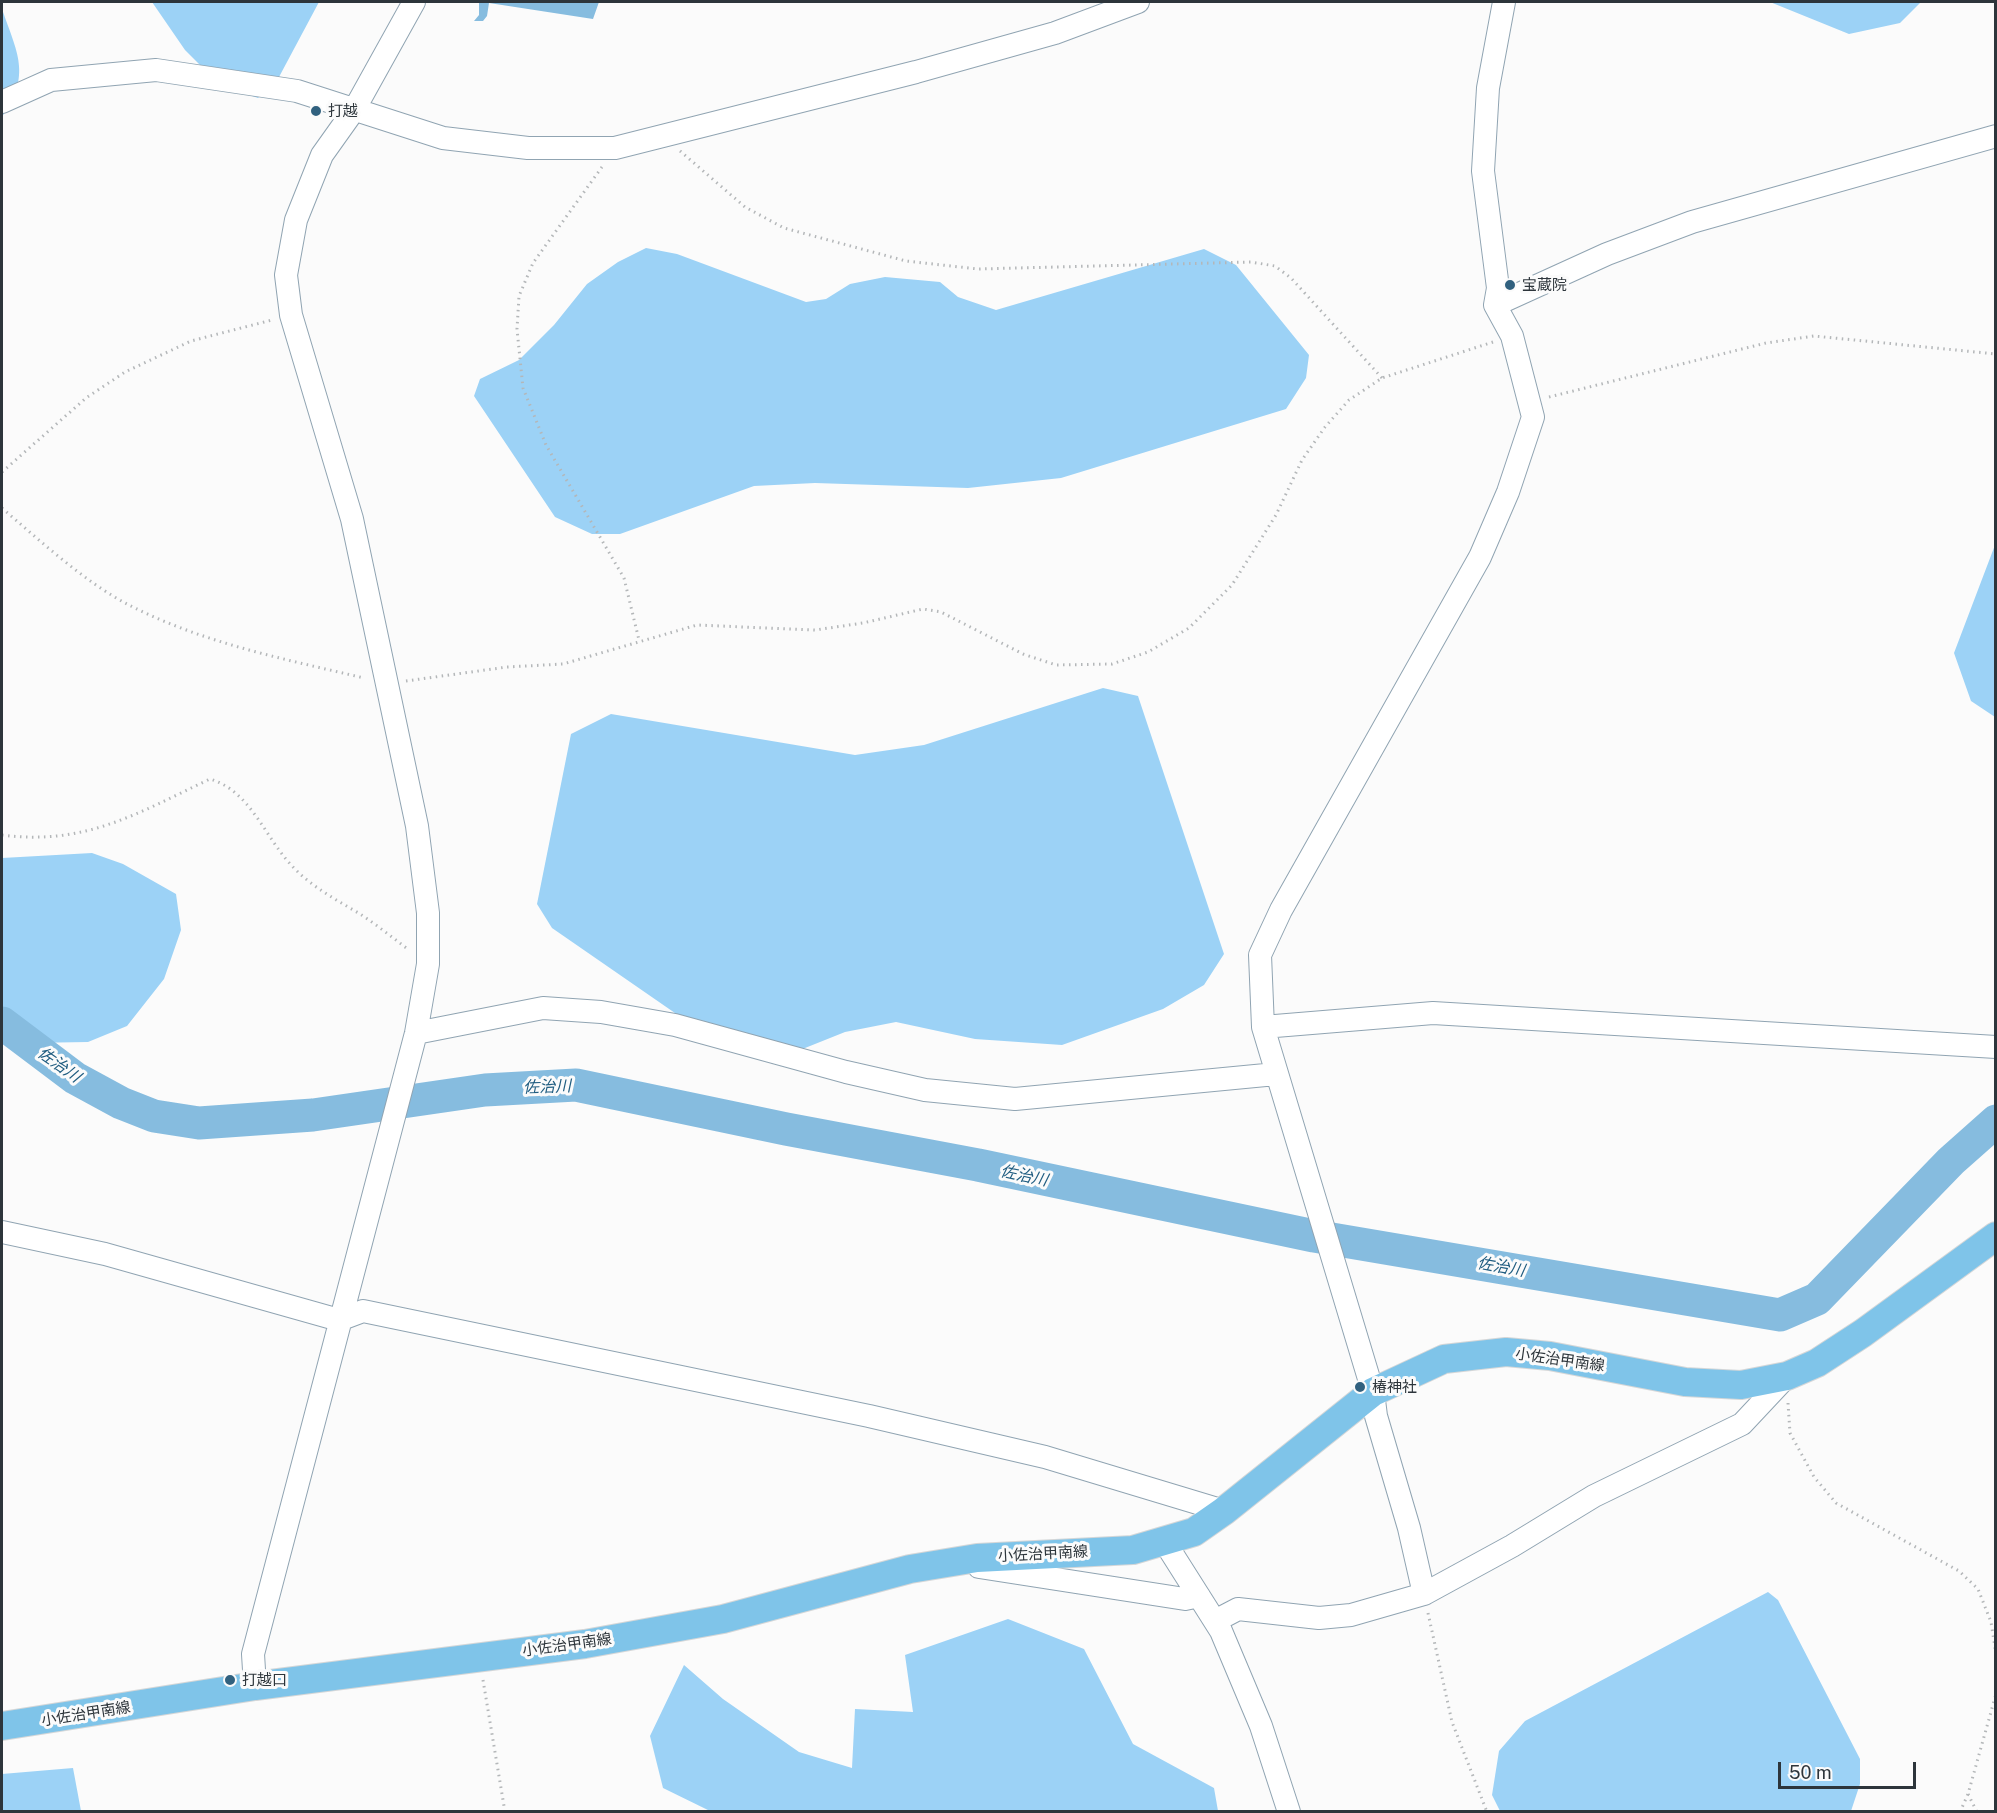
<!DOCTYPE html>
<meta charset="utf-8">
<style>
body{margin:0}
#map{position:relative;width:1997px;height:1813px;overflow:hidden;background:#fbfbfb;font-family:"Public Sans",sans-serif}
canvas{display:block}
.frame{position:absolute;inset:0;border:3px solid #2d353b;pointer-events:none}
.scale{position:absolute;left:1778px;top:1762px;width:138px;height:27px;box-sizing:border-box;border:3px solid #2d353b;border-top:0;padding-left:8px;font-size:18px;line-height:21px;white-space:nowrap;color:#2d353b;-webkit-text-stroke:4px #fbfbfb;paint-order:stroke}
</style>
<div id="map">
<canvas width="1997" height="1813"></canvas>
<div class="frame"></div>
<div class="scale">50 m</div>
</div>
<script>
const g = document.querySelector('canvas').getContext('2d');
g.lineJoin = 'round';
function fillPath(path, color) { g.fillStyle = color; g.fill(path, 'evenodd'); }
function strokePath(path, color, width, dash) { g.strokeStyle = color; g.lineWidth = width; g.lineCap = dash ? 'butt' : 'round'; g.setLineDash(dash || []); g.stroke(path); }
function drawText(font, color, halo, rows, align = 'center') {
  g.font = font + ' "Public Sans","Noto Sans JP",sans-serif'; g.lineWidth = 6; g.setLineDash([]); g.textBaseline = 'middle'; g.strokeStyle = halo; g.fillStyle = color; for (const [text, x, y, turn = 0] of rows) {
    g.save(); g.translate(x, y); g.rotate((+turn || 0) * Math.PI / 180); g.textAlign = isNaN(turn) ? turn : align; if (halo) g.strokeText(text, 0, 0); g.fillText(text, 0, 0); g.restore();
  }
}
fillPath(new Path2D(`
 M152 2H319L279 77 258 98 220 85 185 50Z
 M1770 2H1921L1900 23 1849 34Z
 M2 9C17 53 32 74 2 117Z
 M646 248 677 254 806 302 826 299 850 284 885 277 940 282 958 297 996 310 1204 249 1236 265 1309 355 1306 378 1286 409 1061 478 968 488 815 483 754 486 620 534H592L555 517 474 396 480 379 519 360 554 325 587 284 618 262Z
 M1995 545 1996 717H1995L1971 701 1954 653Z
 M1103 688 1138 696 1224 954 1204 985 1163 1009 1062 1045 975 1039 896 1022 845 1032 775 1060 727 1049 552 928 537 904 571 734 611 714 855 755 924 745Z
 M92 853 123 864 176 894 181 930 164 979 127 1026 88 1042 28 1043 2 1034V858Z
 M1768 1592 1778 1600 1860 1759V1784L1851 1811H1500L1492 1795 1499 1751 1525 1721Z
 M1008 1619 1084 1649 1133 1744 1214 1788 1218 1811 712 1812 663 1788 650 1736 684 1665 723 1699 799 1752 852 1768 855 1709 913 1712 905 1655Z
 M73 1768 81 1811H2V1774Z`), '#9cd2f6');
fillPath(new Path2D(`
 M479 2H599L593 19 489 3 487 16 483 21H474L479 15Z`), '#86bcdf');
strokePath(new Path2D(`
 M2 1023 75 1078 121 1103 154 1116 199 1123 313 1115 485 1090 576 1085 786 1129 978 1165 1314 1236 1780 1315 1817 1299 1951 1161 1996 1121`), '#86bcdf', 33);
const minor = new Path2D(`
 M2 102 51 80 156 70 297 91 443 138 528 148H615L916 72 1055 33 1138 2
 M1495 305 1607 254 1692 222 1996 136
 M1263 1027 1433 1013 1996 1047
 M416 1033 543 1008 601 1012 675 1025 846 1072 925 1090 1015 1099 1276 1074
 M2 1232 105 1254 339 1320 363 1311 869 1416 1045 1457 1224 1511
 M1164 1541 1221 1631 1261 1726 1289 1812
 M978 1564 979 1567 1185 1599 1199 1596
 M1424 1594 1409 1528 1376 1416 1373 1392 1263 1027 1260 955 1281 910 1480 557 1508 492 1533 417 1512 336 1495 305 1498 288 1483 171 1488 88 1504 2
 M1215 1621 1238 1609 1319 1618 1351 1615 1424 1594 1512 1546 1594 1496 1742 1424 1787 1376
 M255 1686 253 1654 416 1033 428 964V913L417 826 352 519 291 315 286 275 296 220 322 155 354 110 414 2`);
const major = new Path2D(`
 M2 1726 255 1686 585 1644 723 1619 910 1569 977 1558 1133 1550 1194 1532 1224 1511 1373 1392 1444 1359 1506 1352 1550 1356 1685 1382 1741 1385 1787 1376 1817 1363 1863 1333 1996 1236`);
strokePath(minor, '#90a4b2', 24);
strokePath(major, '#d5d7d8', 30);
strokePath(new Path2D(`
 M680 151 745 207 784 228 906 261 978 269 1251 262 1275 266 1291 278 1382 378
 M602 167 533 263 519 296 517 329 523 388 546 445 624 578 639 640
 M1549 397 1766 343 1814 336 1996 354
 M2 472 86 398 125 372 191 341 272 320
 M2 508C39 540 86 583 129 605 203 643 284 659 364 678
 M406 681 507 667 563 664 697 625 815 630 863 623 923 609 941 612 1023 654 1056 665 1112 664 1148 652 1189 628 1232 585 1276 515 1302 460 1325 427 1349 400 1382 378 1493 342
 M2 835C85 846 138 813 210 779 251 791 265 838 293 867 313 888 337 900 360 914 377 925 393 938 409 950
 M1788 1403 1790 1433 1814 1477 1836 1503 1959 1571 1978 1589 1991 1622 1996 1654
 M1428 1613 1452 1722 1487 1812
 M483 1680 505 1812
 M1968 1794 1977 1812
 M1960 1812 1968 1794 1996 1694`), '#b4b7b9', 3, [1.5, 4.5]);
strokePath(minor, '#fff', 22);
strokePath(major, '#7fc4e9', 28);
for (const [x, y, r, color] of [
 [316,111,6,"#31617f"],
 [1510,285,6,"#31617f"],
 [1360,1387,6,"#31617f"],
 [230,1680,6,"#31617f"]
]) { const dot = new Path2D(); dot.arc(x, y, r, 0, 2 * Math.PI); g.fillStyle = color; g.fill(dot); strokePath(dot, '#fbfbfb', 2); }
drawText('15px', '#2d353b', '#fbfbfb', [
 ["打越",328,111],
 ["宝蔵院",1522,285],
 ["椿神社",1372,1387],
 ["打越口",242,1680]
], 'left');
drawText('15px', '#2d353b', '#fbfbfb', [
 ["小佐治甲南線",1560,1360,8],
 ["小佐治甲南線",1043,1554,-3],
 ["小佐治甲南線",567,1645,-8],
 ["小佐治甲南線",86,1714,-9]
]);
drawText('italic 16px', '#205d81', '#fbfbfb', [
 ["佐治川",59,1065,35],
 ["佐治川",547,1087,-2],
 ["佐治川",1024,1176,12],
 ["佐治川",1501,1267,10]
]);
</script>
